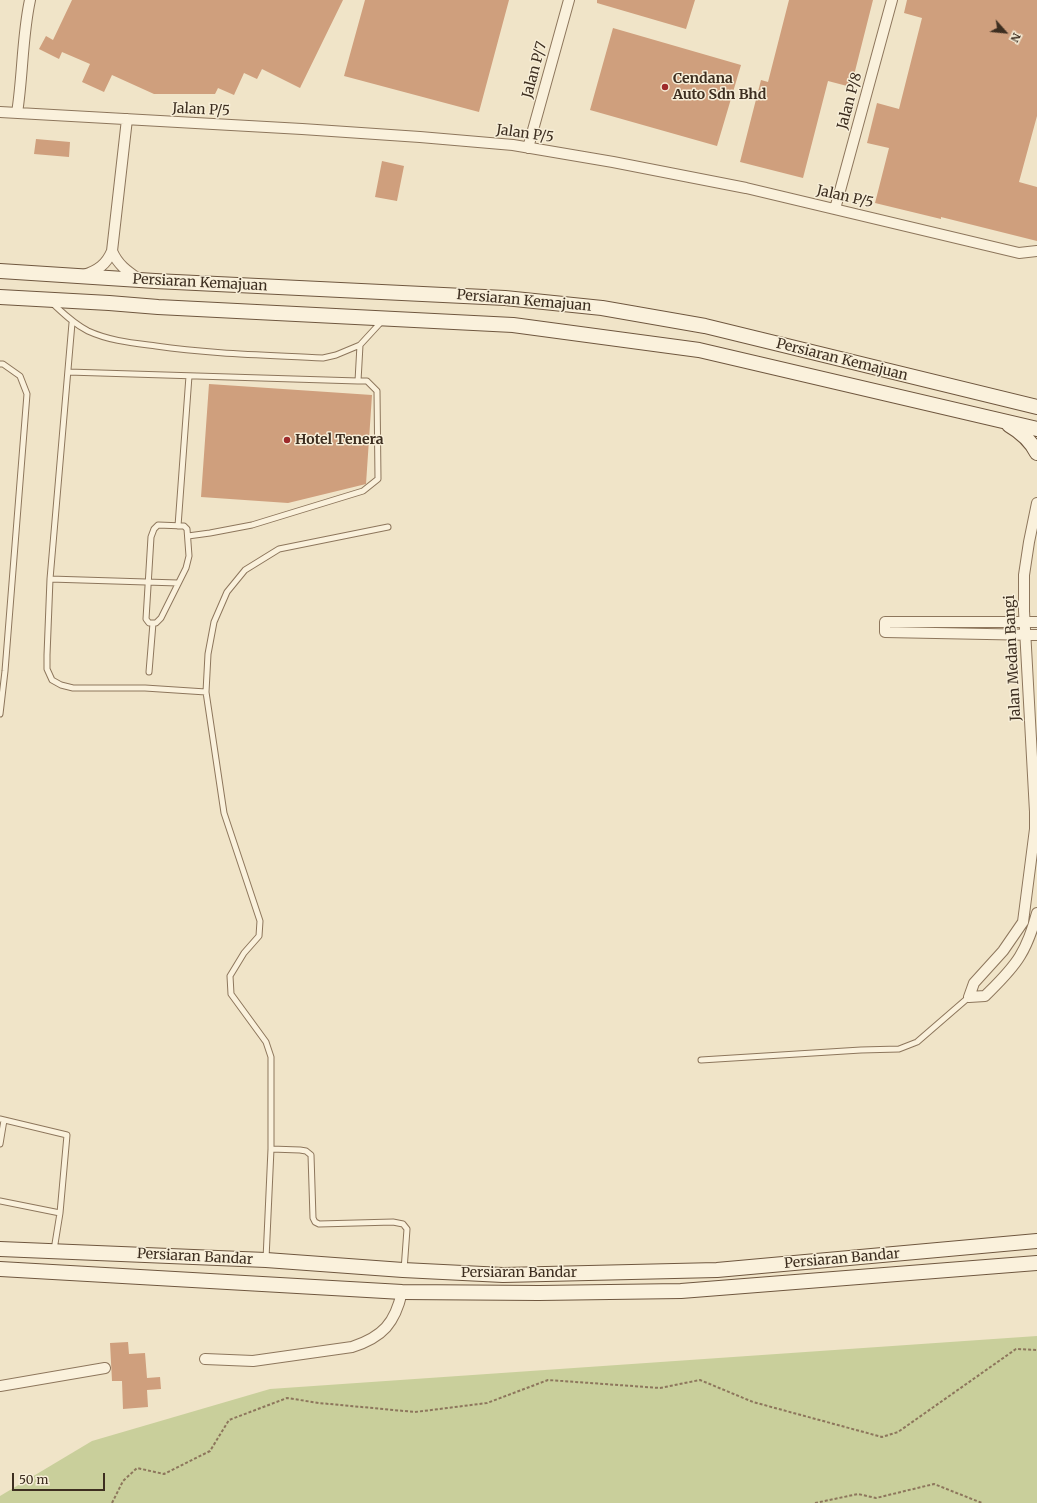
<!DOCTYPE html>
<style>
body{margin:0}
#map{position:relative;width:1037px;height:1503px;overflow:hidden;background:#f0e4c8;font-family:Merriweather,serif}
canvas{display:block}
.north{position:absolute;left:985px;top:12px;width:40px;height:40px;-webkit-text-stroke:3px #f7eed8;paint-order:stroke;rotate:117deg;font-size:11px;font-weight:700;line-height:16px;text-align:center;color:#3d2e20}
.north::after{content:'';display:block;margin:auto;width:14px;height:18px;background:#3d2e20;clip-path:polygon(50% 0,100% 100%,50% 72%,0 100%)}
.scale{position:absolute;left:12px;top:1473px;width:93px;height:18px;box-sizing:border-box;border:2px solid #3d2e20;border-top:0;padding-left:5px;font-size:12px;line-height:14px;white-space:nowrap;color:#3d2e20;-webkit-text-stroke:3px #f7eed8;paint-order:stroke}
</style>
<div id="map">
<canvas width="1037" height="1503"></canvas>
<div class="north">N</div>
<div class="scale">50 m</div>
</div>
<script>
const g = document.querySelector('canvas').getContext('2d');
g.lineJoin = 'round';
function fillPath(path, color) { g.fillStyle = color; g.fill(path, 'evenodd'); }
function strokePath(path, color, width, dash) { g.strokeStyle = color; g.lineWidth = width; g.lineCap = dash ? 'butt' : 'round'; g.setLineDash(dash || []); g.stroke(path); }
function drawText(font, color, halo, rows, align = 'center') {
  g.font = font + ' Merriweather,serif'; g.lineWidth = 3; g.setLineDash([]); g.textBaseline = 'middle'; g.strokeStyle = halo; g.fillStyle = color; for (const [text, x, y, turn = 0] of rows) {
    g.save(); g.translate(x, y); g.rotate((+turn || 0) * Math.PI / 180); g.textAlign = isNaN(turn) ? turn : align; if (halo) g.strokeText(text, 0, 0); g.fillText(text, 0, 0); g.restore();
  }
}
fillPath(new Path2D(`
 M1037 1336V1503H0V1496L92 1441 270 1389Z`), '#c9cf9b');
fillPath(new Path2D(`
 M72 0H343L300 88 262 69 257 79 244 73 234 95 218 88 215 94H154L112 75 104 92 82 82 90 64 62 52 59 59 39 49 46 36 53 40Z
 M365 0H509L479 112 344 76Z
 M597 0H695L686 29 597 3Z
 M789 0H873L851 87 828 81 803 178 740 162 761 80 768 82Z
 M907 0H1037V116L1019 182 1037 187V241L941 217V219L875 203 889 148 867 143 877 103 899 109 922 18 904 13Z
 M613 28 741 65 717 146 590 110Z
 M36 139 70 142 69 157 34 154Z
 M382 161 404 166 397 201 375 197Z
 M209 384 372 395 366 484 288 503 201 497Z
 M128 1342 129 1354 145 1353 147 1378 160 1377 161 1389 147 1390 148 1407 123 1409 122 1381H112L110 1343Z`), '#cf9f7d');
const lane = new Path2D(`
 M52 303C64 314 74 324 88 331 110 341 133 343 156 346 211 354 267 355 323 358L336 355 360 345 383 320
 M72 323 50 579 47 655V669L52 680 61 685 73 688H145L206 692
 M0 364H3L20 376 27 394 5 671 0 714
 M68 372 358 381 360 345
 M158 525 184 526 187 529 189 556 186 568 161 618 156 623H149L146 619 151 537 154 529Z
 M178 526 189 376
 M188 536 210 533 252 525 363 491 378 479 377 391 367 381H358
 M50 579 178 583
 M149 672 153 623
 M701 1060 861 1050 899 1049 917 1042 969 997
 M0 1119 67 1135 60 1213 54 1250
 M0 1144 4 1120
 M271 1149 300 1150 306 1151 311 1155 313 1218 315 1222 319 1224 393 1222 403 1224 407 1229 404 1270
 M0 1201 60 1213
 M266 1259 271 1149V1057L266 1042 231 994 230 976 244 953 259 936 260 921 224 813 206 692 208 654 214 622 227 592 245 570 279 549 388 527`);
const street = new Path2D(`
 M0 112 302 129 420 137 513 145 613 162 746 188 1019 253 1037 251
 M17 113C23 75 22 37 30 0
 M528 148 569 0
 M835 209 892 0
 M112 251C118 265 127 271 140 280
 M84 275C98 270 106 265 112 251L127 119
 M1037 503 1029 542 1024 575V611L1035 812V829L1023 922 1003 951 974 983 969 997 985 996C997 984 1011 971 1020 956 1028 943 1033 928 1037 913
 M1037 622H885V632L1037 635
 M205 1359 253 1361 352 1347C383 1337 395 1323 402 1292
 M0 1386 105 1368`);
const secondary = new Path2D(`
 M0 271 155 281 505 298 602 308 705 326 1037 407
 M0 297 109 303 158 307 513 325 699 350 1037 429
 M1009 425C1021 432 1031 441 1037 453
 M0 1249 266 1260 403 1270 503 1275 717 1270 1037 1241
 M0 1269 402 1292 539 1293 681 1291 1037 1263`);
strokePath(lane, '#8d765c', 7);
strokePath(street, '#8d765c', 12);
strokePath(secondary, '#6f573f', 16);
strokePath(new Path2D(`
 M112 1503 123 1481 137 1468 164 1474 210 1451 229 1420 287 1398 319 1403 415 1412 487 1403 548 1380 660 1388 700 1380 753 1402 882 1437 898 1432 1016 1349 1037 1350
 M815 1503 858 1494 876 1498 934 1484 982 1503`), '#8d765c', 2, [3, 2]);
strokePath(lane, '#faf1dc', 5);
strokePath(street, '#faf1dc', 10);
strokePath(secondary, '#faf1dc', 14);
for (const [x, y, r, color] of [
 [665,87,4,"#9e2a2b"],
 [287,440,4,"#9e2a2b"]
]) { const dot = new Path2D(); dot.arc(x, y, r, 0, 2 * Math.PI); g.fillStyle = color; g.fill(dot); strokePath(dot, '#f7eed8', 1.5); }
drawText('14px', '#3d2e20', '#f7eed8', [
 ["Jalan P/7",535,70,-75],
 ["Jalan P/8",850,101,-75],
 ["Jalan P/5",201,110,3],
 ["Jalan P/5",525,134,8],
 ["Jalan P/5",845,197,13],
 ["Persiaran Kemajuan",200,283,3],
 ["Persiaran Kemajuan",524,301,5],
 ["Persiaran Kemajuan",842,360,14],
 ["Jalan Medan Bangi",1013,658,-93],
 ["Persiaran Bandar",195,1257,3],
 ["Persiaran Bandar",842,1259,-5],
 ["Persiaran Bandar",519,1273]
]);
drawText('bold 14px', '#3d2e20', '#f7eed8', [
 ["Cendana",673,79],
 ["Auto Sdn Bhd",673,95],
 ["Hotel Tenera",295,440]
], 'left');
</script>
